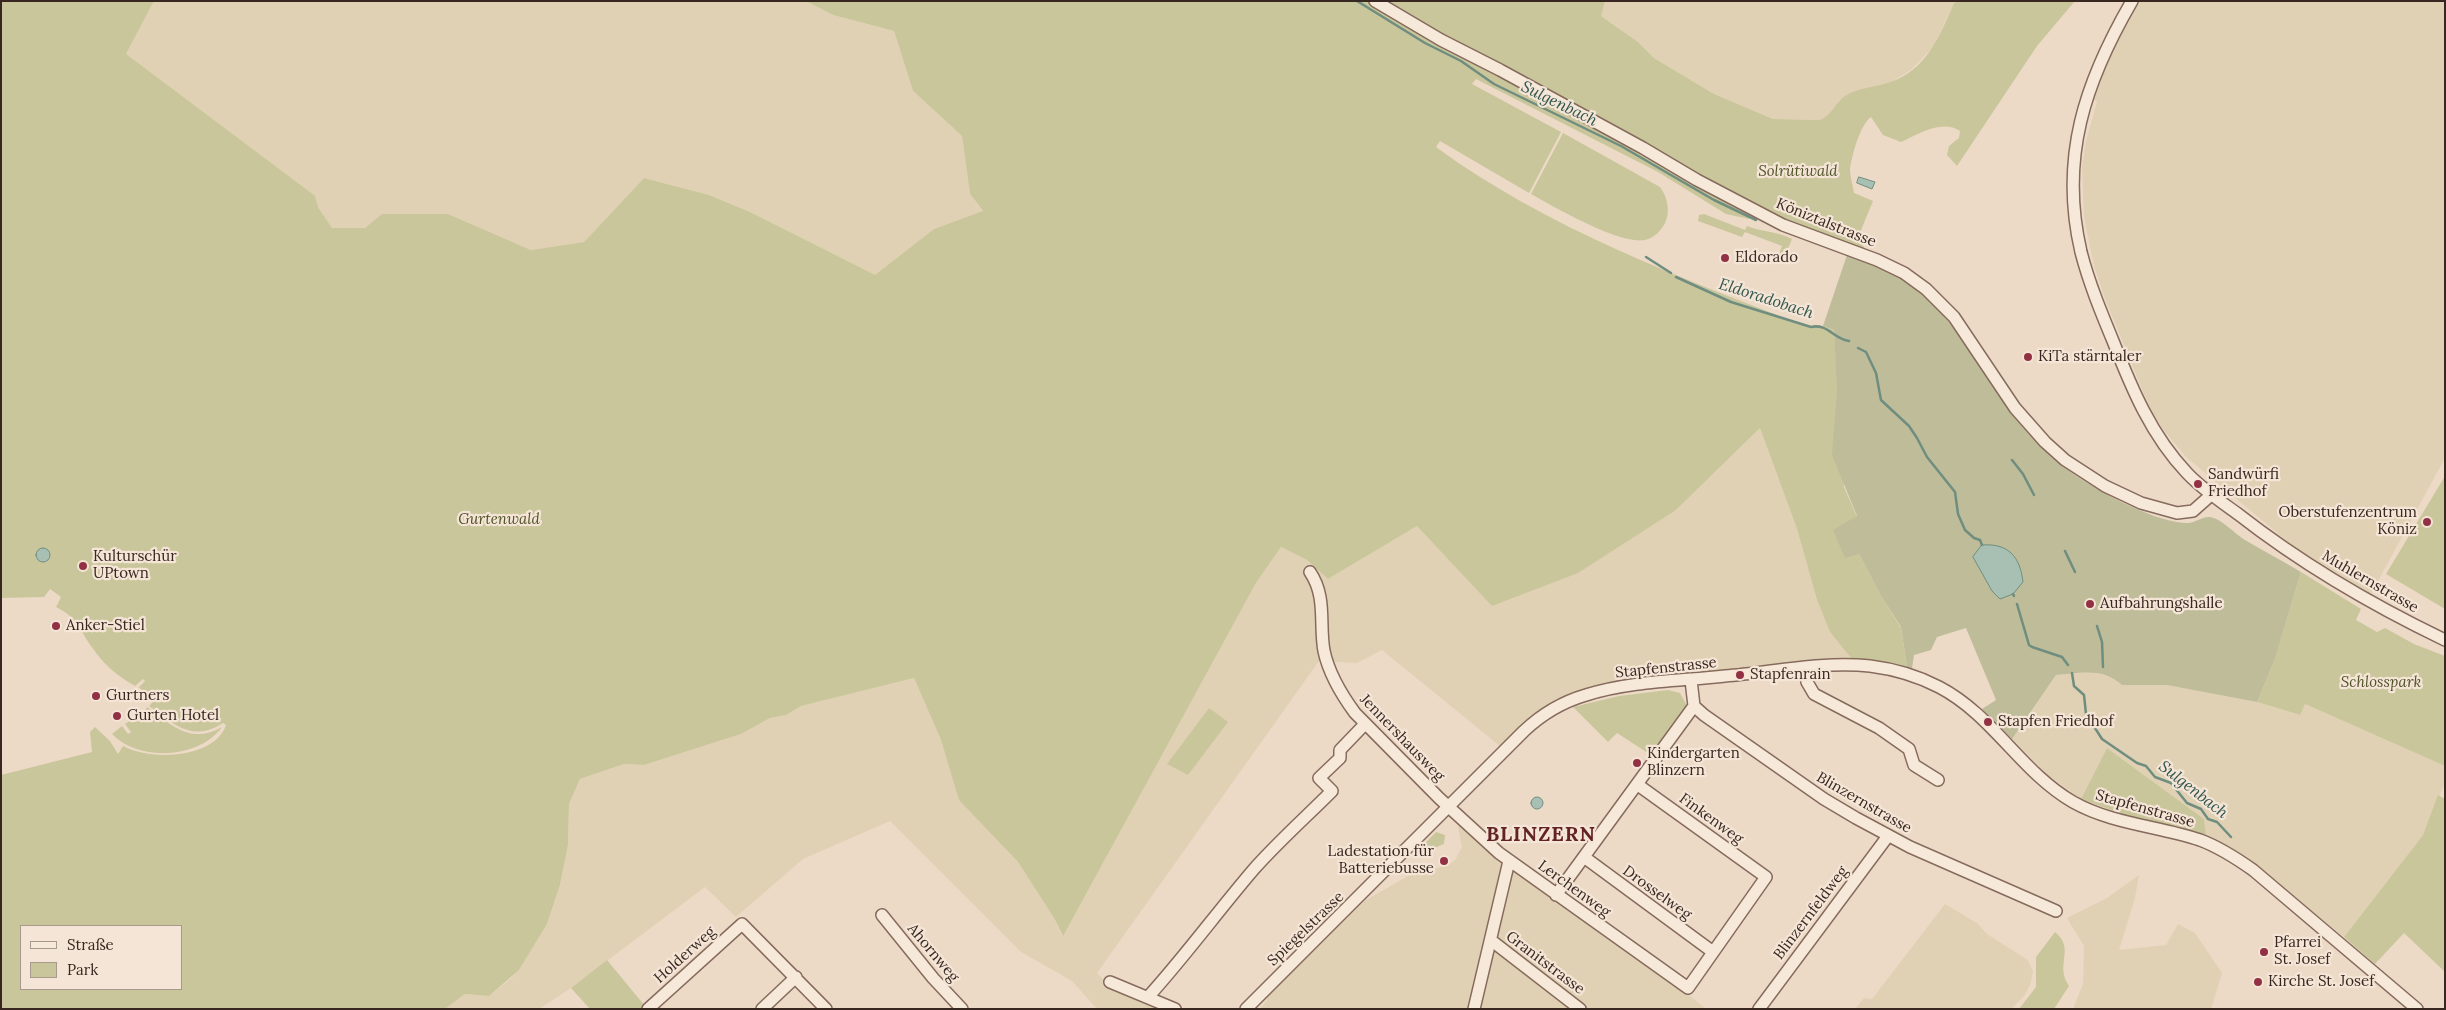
<!DOCTYPE html>
<meta charset="utf-8">
<style>
body{margin:0}
#map{position:relative;width:2446px;height:1010px;overflow:hidden;background:#ecdac7;font-family:Lora,serif}
canvas{display:block}
.frame{position:absolute;inset:0;border:2px solid #372720;pointer-events:none}
.legend{position:absolute;left:20px;top:925px;width:162px;height:65px;box-sizing:border-box;background:#f4e5d6;border:1px solid #a8998d;margin:0;padding:6px 9px;list-style:none;font-size:15px;color:#372720}
.legend li{display:flex;align-items:center;gap:10px;height:25px}
.legend b{width:25px;border:1px solid #a8998d}
</style>
<div id="map">
<canvas width="2446" height="1010"></canvas>
<div class="frame"></div>
<ul class="legend">
<li><b style="height:6px;background:#f7e9d9"></b>Straße</li>
<li><b style="height:14px;background:#cac69b"></b>Park</li>
</ul>
</div>
<script>
const g = document.querySelector('canvas').getContext('2d');
g.lineJoin = 'round';
function fillPath(path, color) { g.fillStyle = color; g.fill(path, 'evenodd'); }
function strokePath(path, color, width, dash) { g.strokeStyle = color; g.lineWidth = width; g.lineCap = dash ? 'butt' : 'round'; g.setLineDash(dash || []); g.stroke(path); }
function drawText(font, color, halo, rows, align = 'center') {
  g.font = font + ' Lora,serif'; g.lineWidth = 4.5; g.setLineDash([]); g.textBaseline = 'middle'; g.strokeStyle = halo; g.fillStyle = color; for (const [text, x, y, turn = 0] of rows) {
    g.save(); g.translate(x, y); g.rotate((+turn || 0) * Math.PI / 180); g.textAlign = isNaN(turn) ? turn : align; if (halo) g.strokeText(text, 0, 0); g.fillText(text, 0, 0); g.restore();
  }
}
fillPath(new Path2D(`
 M154 1H806L833 15 894 31 913 91 962 136 970 194 983 212 934 229 875 276 750 212 709 195 644 178 584 242 531 250 448 214H383L366 228H332L318 207 126 54Z
 M1605 1H1958L1954 3 1933 47 1911 70 1891 82 1845 96 1827 117 1820 120 1773 119 1714 94 1654 58 1638 42 1600 15Z
 M2132 1H2445V458L2371 594 2293 546 2186 457 2162 428 2149 406 2105 299 2094 266 2084 217 2082 167 2086 141 2097 102 2088 94Z
 M1760 428 1797 529 1817 600 1830 632 1851 658 1600 685 1565 695 1551 702 1529 717 1501 747 1382 650 1357 663 1319 661 1097 973 1106 982 1169 1009H1097L1072 981 1021 952 890 821 803 859 736 917 705 887 571 988 539 1009H445L465 994 489 996 508 981 519 970 547 924 560 885 568 845 569 804 580 779 624 764 644 765 741 734 770 718 786 715 801 706 914 678 941 740 960 800 1018 862 1054 918 1062 936 1256 583 1281 547 1307 560 1328 579 1417 526 1676 510Z
 M2092 672 2111 675 2122 685H2167L2257 702 2299 715 2305 704 2445 766V783L2423 835 2344 937 2247 858 2206 836 2204 819 2107 748 2081 799 2049 776 2012 739 2056 675Z
 M1460 823 1493 856 1683 990 1706 1009H1260L1267 1000 1266 998 1366 900 1408 876 1448 865 1455 860 1462 847 1458 827Z
 M2139 875 2135 898 2119 950 2166 945 2178 924 2195 933 2222 973 2211 1009H2073L2083 984 2084 946 2067 918 2107 898Z
 M1945 904 1977 923 1987 934 2028 960 2033 972 2030 985 2025 995 2011 1009H1855L1864 998 1872 999Z`), '#e1d1b4');
fillPath(new Path2D(`
 M1 1H154L126 54 315 196 318 207 332 228H365L382 214H448L531 250 584 242 644 178 709 195 750 212 875 275 934 229 983 211 970 194 962 136 913 91 894 31 833 15 806 1H1605L1601 16 1638 42 1654 58 1714 94 1773 119 1820 120C1832 115 1835 103 1845 96 1857 88 1876 87 1890 82 1926 71 1940 35 1954 3L1958 1H2075L2037 46 1957 166 1947 155 1949 146 1959 138 1960 131C1942 119 1919 134 1901 142L1883 135 1871 117C1860 125 1852 155 1850 169 1850 176 1853 186 1854 193L1873 201 1859 235 1865 250 1755 211 1749 219 1726 214 1658 172 1476 79 1472 84 1561 132 1529 193 1440 141 1436 147C1545 227 1680 278 1806 326H1823L1834 330 1844 487 1857 517 1834 530 1859 554 1881 596 1901 628 1907 667 1888 662 1851 658 1830 632 1817 600 1797 529 1760 428 1676 510 1578 573 1492 606 1417 526 1328 579 1307 560 1281 547 1256 583 1063 936 1054 918 1018 862 959 800 941 740 914 678 801 706 786 715 770 718 741 734 644 765 624 764 580 779 569 804 568 845 560 885 547 924 519 970 489 996 465 994 445 1009H1V775L92 752 90 732 95 727 110 741 118 754 123 746C149 761 215 759 226 725L223 723C192 743 174 724 149 706L152 703 139 687 145 681 143 679 135 686C118 676 105 666 94 650 79 631 80 619 56 607L61 597 50 589 44 597 1 598ZM21 926H181V989H21Z
 M1563 133 1660 187C1667 196 1671 211 1665 223 1661 231 1654 238 1645 240 1620 245 1554 207 1531 194Z
 M1704 214 1745 230 1747 226C1762 232 1777 231 1792 239L1785 256 1779 254 1782 246 1745 232 1742 237 1698 221 1699 215Z
 M2445 476V609L2386 574Z
 M2301 572 2361 609 2356 620 2377 632 2385 628 2414 644 2445 656V766L2305 704 2300 715 2257 702 2275 659Z
 M1668 690 1680 693 1687 706 1651 755 1617 733 1608 742 1573 707 1619 696Z
 M147 707C172 725 190 745 222 727 199 759 139 762 112 734L122 726 128 734 131 732 125 724 145 711Z
 M1209 708 1228 722 1188 775 1167 764Z
 M2107 748 2204 819 2206 836 2122 814 2081 799Z
 M2438 795 2445 799V970L2444 971 2404 933 2375 964 2344 937 2423 835Z
 M1436 832 1445 835 1444 844 1412 857Z
 M2055 932C2076 949 2054 965 2069 986L2054 1009H2019L2036 987V957Z
 M607 960 645 1006 642 1009H590L571 988Z`), '#cac69b');
fillPath(new Path2D(`
 M1847 255C1865 262 1884 268 1900 278 1951 309 1976 364 2010 411 2024 431 2043 450 2062 466 2090 487 2150 521 2185 523 2194 524 2202 516 2210 517 2222 519 2235 534 2245 540 2263 551 2283 561 2301 572L2275 659 2257 702 2167 685H2122C2103 667 2081 673 2056 675L2012 739 1982 709 1996 700 1966 628 1937 637 1931 650 1914 655 1912 668 1907 667 1901 627 1881 596 1859 554 1845 558 1833 530 1857 516 1832 455 1837 390 1834 330 1823 326Z`), '#bfbc99');
const water = new Path2D(`
 M1859 177 1875 182 1872 189 1857 183Z
 M1982 545C2008 543 2020 556 2023 582L2013 594 2000 599 1992 591 1973 557Z
 M36 555a7 7 0 1 1 14 0a7 7 0 1 1-14 0Z
 M1531 803a6 6 0 1 1 12 0a6 6 0 1 1-12 0Z`);
fillPath(water, '#a8c0b4');
strokePath(water, '#6f8e80', 1);
strokePath(new Path2D(`
 M1357 1 1425 43 1461 61 1494 84 1621 146 1714 200 1756 220
 M1646 257 1671 273
 M1676 277 1731 302 1811 327C1827 323 1834 339 1849 341
 M1858 348 1866 352
 M1866 352 1876 373 1881 400 1909 426 1917 438 1927 457 1955 492 1958 514 1965 530 1974 538 1980 540 1982 545
 M2012 460 2023 474 2034 495
 M2065 551 2075 572
 M2013 594 2014 596
 M2017 604 2029 645 2032 647 2062 657 2068 665
 M2097 626 2102 642 2103 667
 M2072 673 2074 686 2084 695 2086 714 2102 739 2137 763 2146 766 2155 777 2171 783 2187 803 2201 809 2208 819 2217 822 2231 837`), '#6f8e80', 2.5);
const minor = new Path2D(`
 M1375 1 1441 40 1500 70 1643 148 1697 180 1783 225 1877 260 1904 273 1926 289 1954 317 2015 408 2045 442 2065 460 2105 486 2141 503 2177 513 2193 511 2211 495
 M2132 1C2085 82 2059 158 2081 252 2089 283 2101 312 2113 341 2132 389 2151 435 2187 473 2202 489 2220 501 2238 514 2302 564 2372 605 2445 640
 M1310 572C1327 597 1319 624 1324 651 1329 674 1341 694 1355 713L1439 798 1499 853 1688 988 1766 877 1638 785
 M1806 668 1807 682 1814 694 1879 728 1909 749 1914 765 1938 780
 M1691 680 1694 706 1704 715 1824 799 1856 818 1910 847 2056 911
 M1584 857 1713 952
 M1556 895 1694 706
 M882 915 933 978 962 1009
 M1492 941 1580 1009
 M1110 982 1175 1009
 M1149 996C1186 955 1218 911 1254 869 1278 842 1306 817 1332 791L1319 778 1340 758V750L1365 724
 M648 1009 742 924 826 1009
 M762 1009 796 977
 M1246 1009 1524 731C1542 714 1562 702 1586 695 1630 681 1680 681 1725 676 1773 672 1823 661 1870 666 1894 669 1918 676 1939 687 1993 715 2021 772 2073 802 2112 824 2158 826 2200 840 2219 847 2236 858 2253 870L2417 1009
 M1474 1009 1509 861
 M1759 1009 1888 836`);
strokePath(minor, '#866b5d', 14);
strokePath(minor, '#f7e9d9', 11);
for (const [x, y, r, color] of [
 [1725,258,5,"#923044"],
 [2028,357,5,"#923044"],
 [2198,484,5,"#923044"],
 [2427,522,5,"#923044"],
 [83,566,5,"#923044"],
 [2090,604,5,"#923044"],
 [56,626,5,"#923044"],
 [1740,675,5,"#923044"],
 [96,696,5,"#923044"],
 [117,716,5,"#923044"],
 [1988,722,5,"#923044"],
 [1637,763,5,"#923044"],
 [1444,861,5,"#923044"],
 [2264,952,5,"#923044"],
 [2258,982,5,"#923044"]
]) { const dot = new Path2D(); dot.arc(x, y, r, 0, 2 * Math.PI); g.fillStyle = color; g.fill(dot); strokePath(dot, '#f4e5d6', 2); }
drawText('italic 15px', '#505328', '#f4e5d6', [
 ["Solrütiwald",1798,172],
 ["Gurtenwald",499,520],
 ["Schlosspark",2381,683]
]);
drawText('15px', '#372720', '#f4e5d6', [
 ["Köniztalstrasse",1826,223,22],
 ["Muhlernstrasse",2370,582,30],
 ["Stapfenstrasse",1666,668,-6],
 ["Jennershausweg",1402,738,46],
 ["Blinzernstrasse",1864,803,30],
 ["Stapfenstrasse",2145,809,16],
 ["Finkenweg",1711,819,36],
 ["Lerchenweg",1574,889,36],
 ["Drosselweg",1657,893,36],
 ["Blinzernfeldweg",1811,913,-53],
 ["Spiegelstrasse",1306,929,-44],
 ["Ahornweg",933,953,50],
 ["Holderweg",685,955,-42],
 ["Granitstrasse",1545,963,37]
]);
drawText('15px', '#372720', '#f4e5d6', [
 ["Eldorado",1735,258],
 ["KiTa stärntaler",2038,357],
 ["Sandwürfi",2208,475],
 ["Friedhof",2208,492],
 ["Oberstufenzentrum",2417,513,"right"],
 ["Köniz",2417,530,"right"],
 ["Kulturschür",93,557],
 ["UPtown",93,574],
 ["Aufbahrungshalle",2100,604],
 ["Anker-Stiel",66,626],
 ["Stapfenrain",1750,675],
 ["Gurtners",106,696],
 ["Gurten Hotel",127,716],
 ["Stapfen Friedhof",1998,722],
 ["Kindergarten",1647,754],
 ["Blinzern",1647,771],
 ["Ladestation für",1434,852,"right"],
 ["Batteriebusse",1434,869,"right"],
 ["Pfarrei",2274,943],
 ["St. Josef",2274,960],
 ["Kirche St. Josef",2268,982]
], 'left');
drawText('italic 16px', '#30564d', '#f4e5d6', [
 ["Sulgenbach",1559,104,26],
 ["Eldoradobach",1766,299,18],
 ["Sulgenbach",2193,790,38]
]);
g.letterSpacing = '1px';
drawText('bold 20px', '#622322', '#f4e5d6', [
 ["BLINZERN",1541,835]
]);
g.letterSpacing = '0px';
</script>
